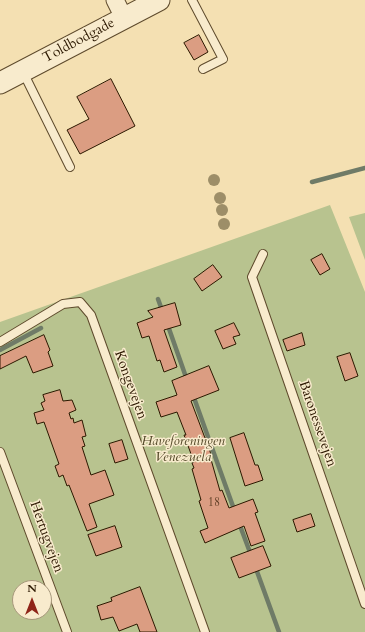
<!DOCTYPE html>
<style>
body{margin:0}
#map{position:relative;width:365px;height:632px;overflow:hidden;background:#f4e0b2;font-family:Cardo,serif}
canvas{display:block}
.north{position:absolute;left:12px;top:580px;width:40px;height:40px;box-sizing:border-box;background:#f8ebcd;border:1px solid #a6977b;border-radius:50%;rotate:0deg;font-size:11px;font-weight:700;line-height:16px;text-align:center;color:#2c1800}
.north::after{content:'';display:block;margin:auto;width:14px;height:18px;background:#8f2418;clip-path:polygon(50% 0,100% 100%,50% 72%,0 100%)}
</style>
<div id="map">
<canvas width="365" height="632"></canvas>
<div class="north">N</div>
</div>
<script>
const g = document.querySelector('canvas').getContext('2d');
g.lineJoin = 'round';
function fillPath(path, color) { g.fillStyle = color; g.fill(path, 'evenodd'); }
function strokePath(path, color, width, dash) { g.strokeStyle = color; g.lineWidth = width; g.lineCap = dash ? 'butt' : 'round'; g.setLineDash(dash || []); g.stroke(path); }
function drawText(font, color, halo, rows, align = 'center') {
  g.font = font + ' Cardo,serif'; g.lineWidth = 3; g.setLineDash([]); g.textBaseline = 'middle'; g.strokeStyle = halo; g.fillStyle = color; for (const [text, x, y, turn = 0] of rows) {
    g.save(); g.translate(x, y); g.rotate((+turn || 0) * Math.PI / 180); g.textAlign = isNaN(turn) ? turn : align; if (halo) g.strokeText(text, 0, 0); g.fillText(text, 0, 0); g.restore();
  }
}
fillPath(new Path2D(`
 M330 205 365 292V632H0V322ZM20 588H44V612H20Z
 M365 213V260L349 217Z`), '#b8c38f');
strokePath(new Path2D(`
 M312 182 365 168
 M158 299 163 313
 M167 323 187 380
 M0 350 41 328
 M193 395 235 512
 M239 523 251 555
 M255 566 279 632`), '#6f7b67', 4.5);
const building = new Path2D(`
 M199 35 208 52 194 60 184 43Z
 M111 79 135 126 80 154 67 130 89 119 77 97Z
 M322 254 330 269 320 275 311 260Z
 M213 265 222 277 202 291 194 279Z
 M175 303 181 325 164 330 177 367 164 372 160 360 157 361 149 336 142 338 137 323 153 317 148 311Z
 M234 323 240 335 233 337 236 344 223 349 215 331Z
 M302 333 305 345 287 351 283 340Z
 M44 335 50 350 48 352 53 366 33 373 26 356 0 369V356Z
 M350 353 358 376 345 381 337 357Z
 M209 366 219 390 191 401 205 438 206 437 211 455 210 456 220 491 222 490 229 508 253 499 258 512 255 513 265 541 251 546 244 526 205 543 200 531 208 528 199 501 201 500 192 469 194 468 192 463 194 462 184 435H186L177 412 161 417 156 402 177 395 172 381Z
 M60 390 63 401 72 400 76 410 69 413 71 419 73 418 74 423 82 420 86 436 82 437 85 446 82 447 91 475 105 470 114 495 89 504 97 527 87 531 69 485 67 486 63 475 59 477 55 466 59 464 44 422 37 424 34 413 44 410 41 403 45 401 43 395Z
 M244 433 255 465H258L263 480 245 486 230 438Z
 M122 440 128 459 115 463 109 444Z
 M311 514 315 526 297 532 293 520Z
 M115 526 122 547 96 556 88 535Z
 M263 546 271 566 239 578 231 558Z
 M140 587 157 632H140L137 624 119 631 113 617 101 620 97 606 112 601 111 598Z`);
fillPath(building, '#db9d82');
strokePath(building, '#2c1800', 1);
const service = new Path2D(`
 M192 0 223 59 203 69
 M23 72 70 167
 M263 254 252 277 365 604
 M0 342 63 304 80 302 91 315 205 632
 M0 452 67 632`);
const minor = new Path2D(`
 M115 0 124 18`);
const tertiary = new Path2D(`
 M0 83 159 0`);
strokePath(service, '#5e4a2c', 10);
strokePath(minor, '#5e4a2c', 19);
strokePath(tertiary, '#5e4a2c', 23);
strokePath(service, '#f8ebcd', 8);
strokePath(minor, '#f8ebcd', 17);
strokePath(tertiary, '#f8ebcd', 21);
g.fillStyle = '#9d8e68';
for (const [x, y] of [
 [214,180],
 [220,198],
 [222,210],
 [224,224]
]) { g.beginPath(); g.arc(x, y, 6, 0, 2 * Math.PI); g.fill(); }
drawText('12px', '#583920', null, [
 ["18",214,503]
]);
drawText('14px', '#2c1800', '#f8ebcd', [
 ["Toldbodgade",79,41,-28],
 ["Kongevejen",130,385,70],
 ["Baronessevejen",317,424,71],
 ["Hertugvejen",46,537,70]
]);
drawText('italic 14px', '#564b2b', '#f8ebcd', [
 ["Haveforeningen",183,442],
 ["Venezuela",183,458]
]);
</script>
